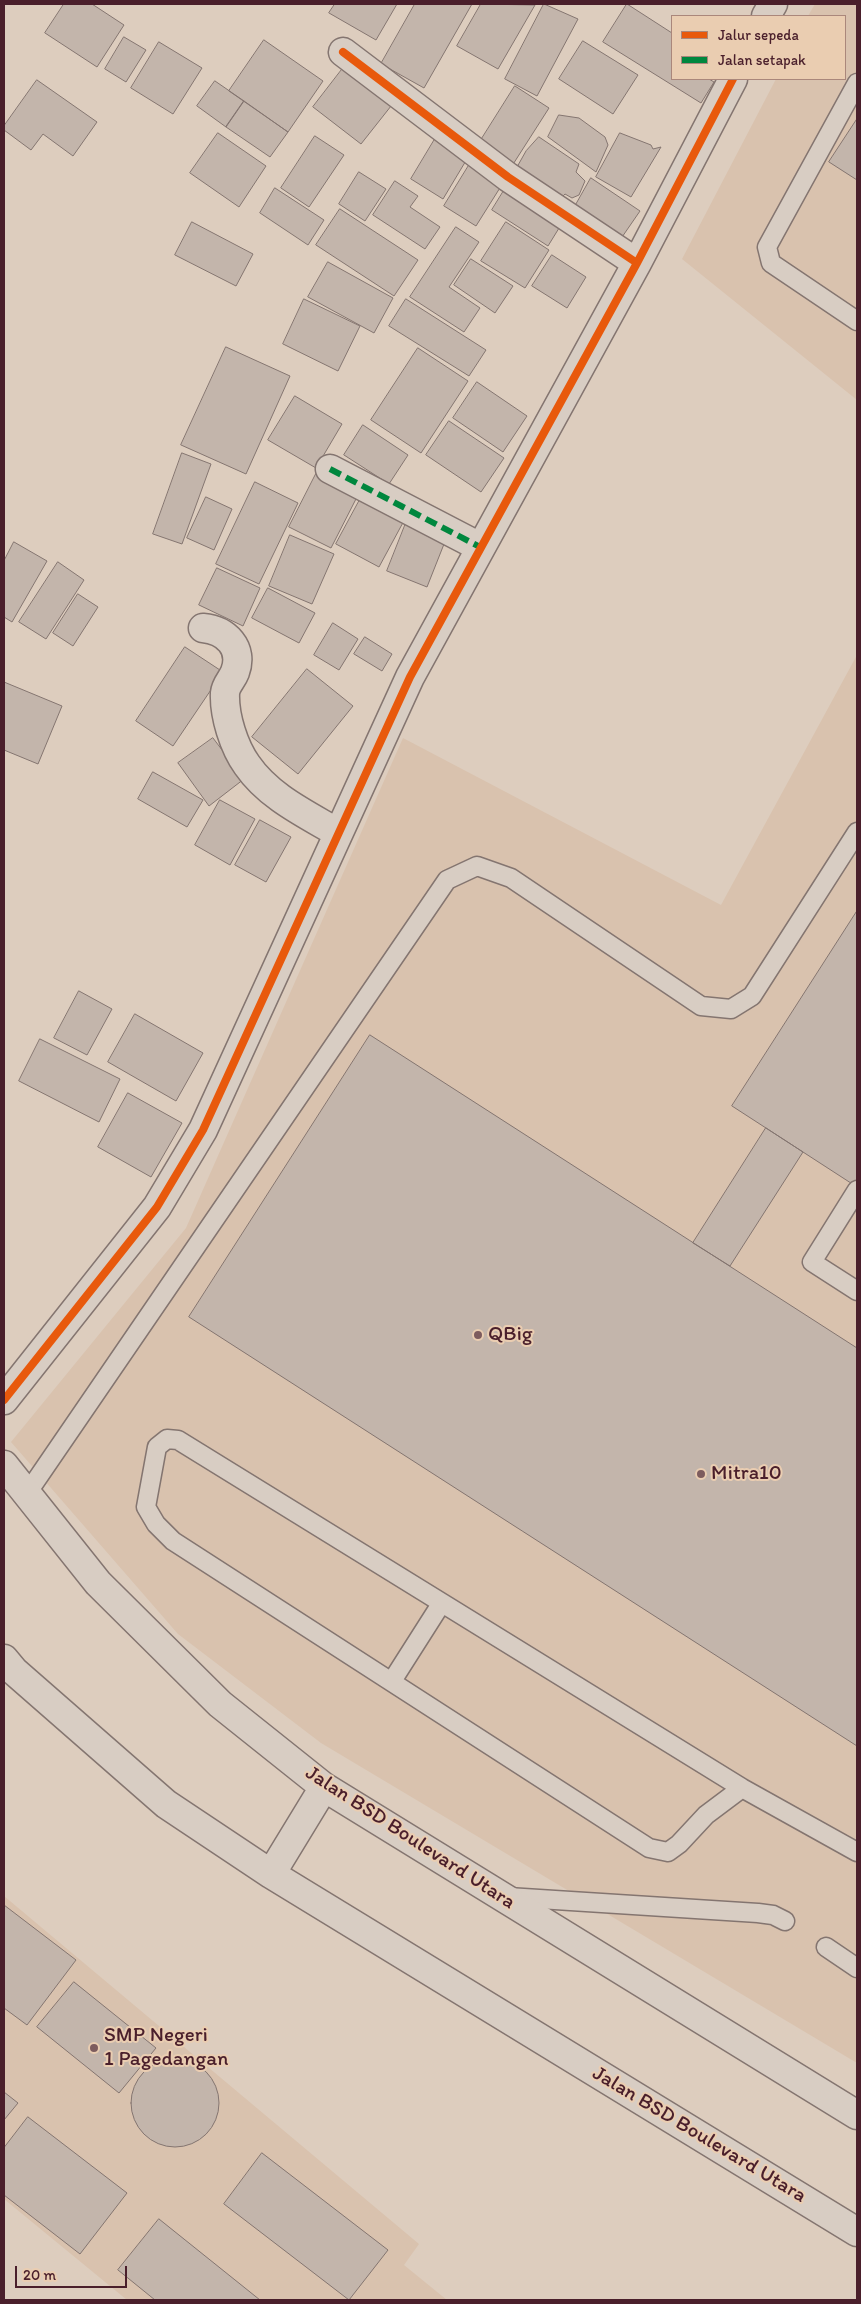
<!DOCTYPE html>
<style>
body{margin:0}
#map{position:relative;width:861px;height:2304px;overflow:hidden;background:#ddcdbe;font-family:Itim,sans-serif}
canvas{display:block}
.frame{position:absolute;inset:0;border:5px solid #4a1f2b;pointer-events:none}
.legend{position:absolute;left:671px;top:15px;width:175px;height:65px;box-sizing:border-box;background:#eacdb1;border:1px solid #aa877b;margin:0;padding:6px 9px;list-style:none;font-size:15px;color:#4a1f2b}
.legend li{display:flex;align-items:center;gap:10px;height:25px}
.legend b{width:25px;border:1px solid #aa877b}
.scale{position:absolute;left:15px;top:2266px;width:112px;height:22px;box-sizing:border-box;border:2px solid #4a1f2b;border-top:0;padding-left:6px;font-size:15px;line-height:18px;white-space:nowrap;color:#4a1f2b;-webkit-text-stroke:4px #eacdb1;paint-order:stroke}
</style>
<div id="map">
<canvas width="861" height="2304"></canvas>
<div class="frame"></div>
<ul class="legend">
<li><b style="height:6px;background:#e8590c"></b>Jalur sepeda</li>
<li><b style="height:6px;background:#00873e"></b>Jalan setapak</li>
</ul>
<div class="scale">20 m</div>
</div>
<script>
const g = document.querySelector('canvas').getContext('2d');
g.lineJoin = 'round';
function fillPath(path, color) { g.fillStyle = color; g.fill(path, 'evenodd'); }
function strokePath(path, color, width, dash) { g.strokeStyle = color; g.lineWidth = width; g.lineCap = dash ? 'butt' : 'round'; g.setLineDash(dash || []); g.stroke(path); }
function drawText(font, color, halo, rows, align = 'center') {
  g.font = font + ' Itim,sans-serif'; g.lineWidth = 4; g.setLineDash([]); g.textBaseline = 'middle'; g.strokeStyle = halo; g.fillStyle = color; for (const [text, x, y, turn = 0] of rows) {
    g.save(); g.translate(x, y); g.rotate((+turn || 0) * Math.PI / 180); g.textAlign = isNaN(turn) ? turn : align; if (halo) g.strokeText(text, 0, 0); g.fillText(text, 0, 0); g.restore();
  }
}
fillPath(new Path2D(`
 M815 4H857V400L682 259 776 79H845V16H808Z
 M857 655V2063L321 1743 178 1634 11 1442 186 1228 403 738 721 905Z
 M4 1896 419 2244 404 2265 447 2300H127L4 2199Z`), '#d9c2ae');
const building = new Path2D(`
 M64 4H92L124 25 97 67 45 33Z
 M335 4H397L376 40 329 13Z
 M415 4H472L424 88 381 64Z
 M481 4 535 5 498 69 457 46Z
 M544 4 578 19 537 96 505 79Z
 M627 4 672 33V79H709L714 82 701 103 603 42Z
 M124 37 146 50 126 82 105 69Z
 M264 40 323 81 288 132 229 91Z
 M583 41 638 75 613 114 559 79Z
 M159 42 202 68 173 114 131 88Z
 M347 63 395 101 361 144 313 107Z
 M37 80 97 122 73 156 43 134 31 150 4 130V126Z
 M215 81 244 101 226 127 197 106Z
 M515 86 549 108 510 169 476 148Z
 M244 101 288 132 270 157 226 127Z
 M559 115 579 118 605 137 608 145 596 172 548 137Z
 M857 119V180L829 162Z
 M218 133 266 166 239 207 190 173Z
 M620 133 651 145 653 149 661 147 631 197 596 177Z
 M315 136 344 155 309 207 281 188Z
 M539 137 579 164 576 172 585 181 579 195 572 198 565 194 562 197 517 167 526 151Z
 M435 139 467 159 443 199 411 179Z
 M471 162 503 183 476 226 444 206Z
 M359 172 386 189 365 221 339 204Z
 M591 178 640 211 620 240 573 210Z
 M395 181 418 196 410 207 440 227 425 249 373 215Z
 M508 184 564 220 548 246 492 210Z
 M275 188 324 220 308 245 260 213Z
 M340 209 418 260 394 296 316 245Z
 M192 222 253 254 236 286 175 255Z
 M506 222 549 250 525 288 481 261Z
 M456 227 479 242 449 287 480 308 464 332 410 297Z
 M552 255 586 277 567 308 532 286Z
 M471 259 513 286 495 313 454 285Z
 M328 262 393 298 374 333 308 297Z
 M304 299 360 326 338 371 283 344Z
 M406 299 486 350 469 376 389 326Z
 M226 347 290 376 246 474 181 445Z
 M418 348 468 381 421 453 371 420Z
 M477 382 527 416 503 452 453 418Z
 M295 396 342 424 316 468 268 440Z
 M449 421 504 458 481 492 426 455Z
 M363 425 408 455 389 484 344 455Z
 M182 453 211 464 182 544 153 534Z
 M316 474 358 495 331 548 289 527Z
 M255 482 298 503 259 584 216 564Z
 M363 494 406 517 379 567 336 544Z
 M206 497 232 509 214 550 187 538Z
 M406 523 446 539 427 587 387 571Z
 M290 535 334 554 312 604 269 586Z
 M14 542 47 561 12 622 4 617V561Z
 M58 562 84 580 46 639 19 622Z
 M217 568 260 588 243 626 199 605Z
 M268 588 315 613 299 643 252 618Z
 M78 594 98 607 73 646 53 633Z
 M333 623 358 639 339 670 314 655Z
 M365 637 392 654 382 671 354 654Z
 M185 647 223 672 173 746 136 721Z
 M307 669 353 706 298 774 252 737Z
 M4 682 62 706 38 764 4 750Z
 M213 738 244 779 209 806 178 763Z
 M153 772 203 800 187 827 138 799Z
 M220 800 255 819 230 865 195 845Z
 M260 820 291 837 266 882 235 865Z
 M857 911V1187L732 1106Z
 M79 991 112 1009 87 1055 54 1038Z
 M135 1014 203 1053 176 1101 108 1062Z
 M370 1035 857 1348V1746L189 1317Z
 M40 1039 120 1079 99 1122 19 1081Z
 M128 1093 182 1123 151 1177 98 1147Z
 M766 1128 803 1152 730 1266 693 1243Z
 M4 1905 76 1960 27 2025 4 2008Z
 M74 1982 156 2048 119 2093 37 2027Z
 M131 2103a44 44 0 1 1 88 0a44 44 0 1 1-88 0Z
 M4 2092 18 2103 4 2120Z
 M28 2117 127 2193 80 2254 4 2195V2148Z
 M262 2153 388 2250 349 2300 224 2204Z
 M159 2219 260 2300H155L118 2270Z`);
fillPath(building, '#c3b5ab');
strokePath(building, '#847570', 1);
const service = new Path2D(`
 M857 83 767 247 771 263 857 321
 M857 1190 812 1262 857 1291
 M26 1495 447 880 477 866 511 878 701 1006 731 1009 752 996 857 832
 M392 1681 441 1604
 M742 1788 706 1815 679 1844 668 1852 649 1848 173 1541 156 1524 146 1507 157 1447 167 1439 178 1440 742 1788 857 1852
 M508 1897 758 1913 773 1915 785 1921
 M826 1947 857 1968`);
const minor = new Path2D(`
 M766 16 773 4
 M343 52 508 177 637 263
 M330 469 480 547
 M203 628C226 630 244 648 235 672 232 680 226 684 225 693 224 716 234 747 247 765 269 797 306 814 338 833
 M4 1400 157 1207 203 1130 410 677 637 263 733 79`);
const secondary = new Path2D(`
 M4 1465 98 1583 220 1704 324 1787 857 2115
 M4 1659 14 1671 166 1804 271 1874 857 2232
 M271 1874 324 1787`);
strokePath(service, '#847570', 21);
strokePath(minor, '#847570', 31);
strokePath(secondary, '#847570', 31);
strokePath(service, '#d8cdc3', 18);
strokePath(minor, '#d8cdc3', 28);
strokePath(secondary, '#d8cdc3', 28);
strokePath(new Path2D(`
 M330 469 480 547`), '#00873e', 6, [12, 6]);
strokePath(new Path2D(`
 M343 52 508 177 637 263
 M4 1400 157 1207 203 1130 410 677 637 263 733 79`), '#e8590c', 8);
for (const [x, y, r, color] of [
 [478,1335,5,"#7d5c5e"],
 [701,1474,5,"#7d5c5e"],
 [94,2048,5,"#7d5c5e"]
]) { const dot = new Path2D(); dot.arc(x, y, r, 0, 2 * Math.PI); g.fillStyle = color; g.fill(dot); strokePath(dot, '#eacdb1', 2); }
drawText('21px', '#4a1f2b', '#eacdb1', [
 ["QBig",488,1335],
 ["Mitra10",711,1474],
 ["SMP Negeri",104,2036],
 ["1 Pagedangan",104,2060]
], 'left');
drawText('21px', '#4a1f2b', '#eacdb1', [
 ["Jalan BSD Boulevard Utara",410,1838,33],
 ["Jalan BSD Boulevard Utara",699,2135,31]
]);
</script>
